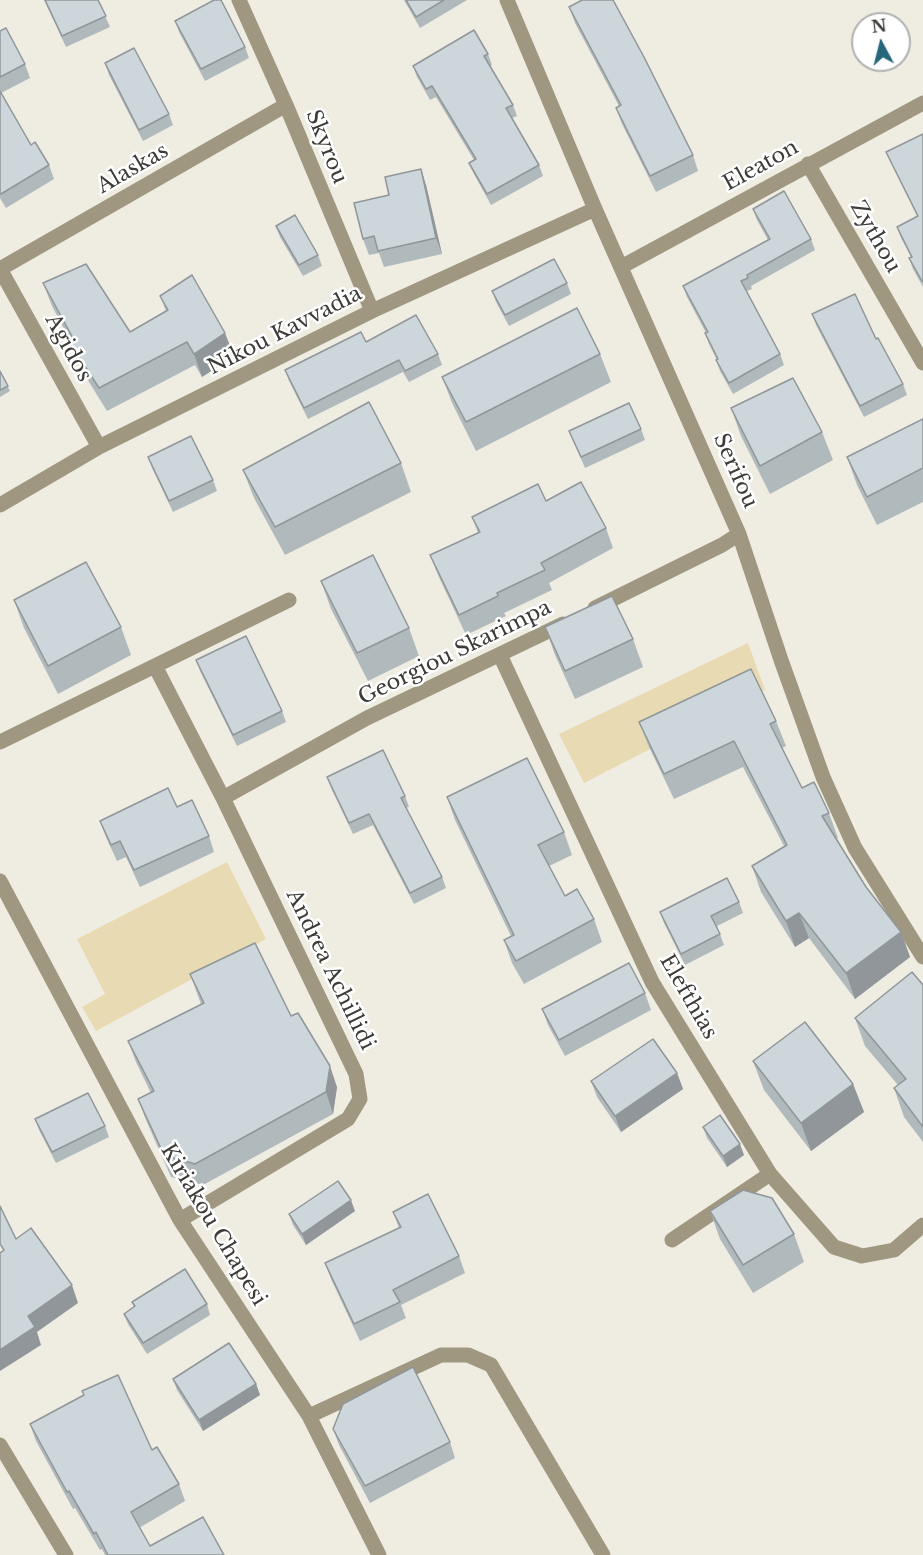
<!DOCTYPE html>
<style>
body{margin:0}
#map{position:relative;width:923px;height:1555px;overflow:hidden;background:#efece2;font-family:"Libre Baskerville",serif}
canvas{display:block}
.north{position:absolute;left:851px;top:12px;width:60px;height:60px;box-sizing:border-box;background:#fff;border:2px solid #b1b1af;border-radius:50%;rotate:353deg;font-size:16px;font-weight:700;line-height:24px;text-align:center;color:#3c3b38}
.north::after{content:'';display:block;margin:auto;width:21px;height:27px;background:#26677b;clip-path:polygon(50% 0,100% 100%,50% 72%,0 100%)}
</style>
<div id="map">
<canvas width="923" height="1555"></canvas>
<div class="north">N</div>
</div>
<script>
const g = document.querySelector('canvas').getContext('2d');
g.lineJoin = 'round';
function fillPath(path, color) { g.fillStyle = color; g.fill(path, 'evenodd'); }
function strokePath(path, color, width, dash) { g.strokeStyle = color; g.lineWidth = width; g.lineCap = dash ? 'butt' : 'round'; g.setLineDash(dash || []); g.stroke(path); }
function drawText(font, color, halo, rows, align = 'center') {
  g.font = font + ' "Libre Baskerville",serif'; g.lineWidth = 5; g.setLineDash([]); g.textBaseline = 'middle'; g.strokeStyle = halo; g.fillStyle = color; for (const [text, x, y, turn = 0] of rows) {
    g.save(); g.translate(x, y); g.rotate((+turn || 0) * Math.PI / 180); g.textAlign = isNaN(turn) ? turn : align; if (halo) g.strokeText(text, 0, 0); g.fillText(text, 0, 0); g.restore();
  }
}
fillPath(new Path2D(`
 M748 643 765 690 584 783 559 734Z
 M227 862 266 939 96 1031 82 1007 105 994 77 939Z`), '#e8dbb3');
strokePath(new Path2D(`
 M239 0 286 105 372 311
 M507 0 595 209 739 534 781 660 823 777 855 848 923 957
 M808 164 923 363
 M621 267 923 103
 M0 269 286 105
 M0 269 99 447
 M0 505 99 447 372 311 595 209
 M595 608 722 545 739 534
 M500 655 652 982 770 1174 834 1247 862 1256 894 1250 923 1225
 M155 666 223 798 356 1074 360 1099 348 1119 180 1220
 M0 742 289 600
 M223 798 367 718 563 624
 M0 881 180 1220 309 1416 379 1555
 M672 1240 770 1174
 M309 1416 441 1355H468L491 1365 603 1555
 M0 1445 66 1555`), '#9f9780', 15);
fillPath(new Path2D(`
 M44 0H98L110 27 66 47Z
 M404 0H467L420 28Z
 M569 7 693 155 698 171 656 192 622 124 616 108 619 106 575 23Z
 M175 21 245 47 249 58 205 81 179 32Z
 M0 31 25 64 30 78 1 93 31 145 49 165 54 179 6 208 0 198Z
 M488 54 492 65 490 66 513 105 517 116 512 118 539 165 543 176 491 205 474 174 469 163 474 160 436 97 430 100 417 77 413 66Z
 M105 63 169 114 173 125 143 141 109 75Z
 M923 134V287L913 269 909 258 911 257 901 238 897 227 917 216 891 163 886 152Z
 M426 185 442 254 384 267 379 253 369 255 363 239 389 195Z
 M753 209 811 239 815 250 751 286 752 289 747 291 780 354 784 365 733 394 720 371 716 360H717L709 344 705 333H706L687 297 683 286 768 240 757 220Z
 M276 226 318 255 322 266 303 276 280 237Z
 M43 283 130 332 166 311 160 296 234 356 202 377 195 365 107 411 79 366 70 343 71 342 52 306Z
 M567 283 571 294 509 326 496 302 492 291Z
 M812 314 876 339 903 384 907 395 864 417 816 325Z
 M366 342 438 354 442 365 409 382 403 372 308 419 289 381 285 370Z
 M600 354 611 382 476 451 453 405 442 377Z
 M0 371 10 391 0 397Z
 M731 408 822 432 833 460 770 494 741 436Z
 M923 419V502L877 525 857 485 847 457Z
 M641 429 645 440 585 468 569 431Z
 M148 457 213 480 217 491 173 512 152 468Z
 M401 463 411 492 285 555 254 498 243 470Z
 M546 501 606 528 613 548 549 583 552 590 504 613 506 616 466 635 438 575 430 555 478 533 472 517Z
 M321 581 409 628 419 656 368 681 331 609Z
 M14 600 121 627 131 655 58 694 24 628Z
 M545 627 633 639 643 667 575 699 555 655Z
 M196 660 282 711 286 722 237 746 200 671Z
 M776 721 786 746 782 748 802 788 829 813 838 838 836 839 866 887 901 932 910 957 855 999 809 938 795 947 761 892 752 866 784 846 743 767 674 799 649 747 639 722Z
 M327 777 405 796 409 807 406 808 442 877 446 888 414 904 373 825 353 834 331 788Z
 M447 797 564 832 572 855 549 866 565 896 594 919 602 942 524 984 512 963 504 940 511 936 455 820Z
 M177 807 209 836 214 852 140 887 126 857 117 861 106 837 100 821Z
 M739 902 743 913 717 926 724 945 685 965 664 923 660 912Z
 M190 974 291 1016 337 1087 333 1114 203 1185 171 1177 146 1120 138 1099 151 1093 136 1062 128 1041 201 1004Z
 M923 985V1142L904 1117 894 1088 898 1085 865 1046 855 1018Z
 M645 993 651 1010 565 1056 548 1025 542 1009Z
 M753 1061 853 1084 864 1112 811 1151 764 1090Z
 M677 1073 683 1089 621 1132 597 1097 591 1081Z
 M35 1119 105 1126 109 1137 56 1163 39 1130Z
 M703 1127 744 1155 727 1167 707 1138Z
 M355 1211 306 1245 293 1225 289 1214Z
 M710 1211 794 1234 804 1262 753 1293 720 1239Z
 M393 1212 459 1256 465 1273 401 1305 406 1318 360 1341 331 1279 325 1263 399 1228Z
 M132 1302 207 1304 210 1315 147 1354 128 1324 124 1314 134 1307Z
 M173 1379 256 1384 260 1395 203 1431 177 1390Z
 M30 1424 152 1450 179 1484 185 1501 139 1528 150 1546 224 1555H105L102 1549 100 1550 75 1508 73 1509 36 1441Z
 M333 1429 450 1442 455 1458 370 1503 339 1445Z`), '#b0b9bc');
fillPath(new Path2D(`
 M421 169 426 185 442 254 436 238Z
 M225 333 234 356 202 377 194 354Z
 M799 913 809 938 795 947 786 921Z
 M901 932 910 957 855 999 846 973Z
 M330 1066 337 1087 333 1114 326 1092Z
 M677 1073 683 1089 621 1132 615 1116Z
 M853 1084 864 1112 811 1151 801 1123Z
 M740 1144 744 1155 727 1167 723 1156Z
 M351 1200 355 1211 306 1245 302 1234Z
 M72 1285 78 1303 37 1332 41 1345 0 1371V1350L28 1316Z
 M256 1384 260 1395 203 1431 199 1420Z`), '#909699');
const building = new Path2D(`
 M45 0H98L106 16 62 36Z
 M214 0H221L245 47 201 69 175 21Z
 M406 0H444L416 17Z
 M582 0H613L644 57 693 155 650 176 616 108 621 105 569 7Z
 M6 28 25 64 0 77V31Z
 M474 30 488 54 484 56 513 105 506 108 539 165 487 194 469 163 476 159 432 86 426 89 413 66Z
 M134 48 169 114 139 130 105 63Z
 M0 91 31 145 35 142 49 165 1 194 0 193Z
 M923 134V281H922L909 258 912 257 897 227 918 216 886 152Z
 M421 169 436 238 378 251 374 236 363 239 354 203 389 195 385 177Z
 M784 191 811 239 747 275 748 278 741 281 780 354 729 383 716 360 718 359 705 333 708 332 683 286 770 239 753 209Z
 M295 215 318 255 299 265 276 226Z
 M554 259 567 283 505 315 492 291Z
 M86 264 130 332 168 310 160 296 192 275 225 333 194 354 187 342 99 388 70 343 74 340 43 283Z
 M855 294 876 339 878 338 903 384 860 406 812 314Z
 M577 308 600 354 466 422 442 377Z
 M416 315 438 354 405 371 399 360 304 408 285 370 361 332 366 342Z
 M0 371 8 386 0 390Z
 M793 378 822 432 760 466 731 408Z
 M369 402 401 463 275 527 243 470Z
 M629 403 641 429 581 457 569 431Z
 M923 419V468L867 497 847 457Z
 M191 436 213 480 169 501 148 457Z
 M581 482 606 528 541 563 545 570 497 593 498 596 459 615 430 555 480 532 472 517 538 484 546 501Z
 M373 555 409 628 357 653 321 581Z
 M86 562 121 627 48 666 14 600Z
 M612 596 633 639 565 671 545 627Z
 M246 636 282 711 233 735 196 660Z
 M751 669 776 721 770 724 802 788 814 782 829 813 822 816 866 887 901 932 846 973 799 913 786 921 752 866 787 845 734 741 664 774 639 722Z
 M383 750 405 796 401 798 442 877 410 893 369 814 349 823 327 777Z
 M527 758 564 832 538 845 565 896 577 889 594 919 516 961 504 940 514 935 447 797Z
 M168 788 177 807 192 800 209 836 134 870 120 841 111 845 100 821Z
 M727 878 739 902 711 916 720 934 681 954 660 912Z
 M255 943 291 1016 298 1013 330 1066 326 1092 195 1164 164 1155 138 1099 154 1091 128 1041 204 1003 190 974Z
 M629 963 645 993 559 1040 542 1009Z
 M912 972 923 985V1127L894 1088 906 1079 855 1018Z
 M805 1022 853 1084 801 1123 753 1061Z
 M653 1039 677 1073 615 1116 591 1081Z
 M88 1093 105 1126 52 1152 35 1119Z
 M720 1115 740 1144 723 1156 703 1127Z
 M338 1181 351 1200 302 1234 289 1214Z
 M743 1190 772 1198 794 1234 743 1265 710 1211Z
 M428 1194 459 1256 393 1290 400 1302 354 1324 325 1263 401 1227 393 1212Z
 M0 1206 16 1239 31 1228 72 1285 28 1316 35 1327 0 1350V1253L4 1250 0 1244Z
 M185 1269 207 1304 143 1343 124 1314 135 1306 132 1302Z
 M229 1343 256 1384 199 1420 173 1379Z
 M413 1367 450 1442 365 1486 333 1429 343 1404Z
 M118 1375 152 1450 157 1447 179 1484 131 1512 150 1546 203 1517 224 1555H108L96 1532 94 1534 69 1491 67 1492 30 1424 84 1395 82 1391Z`);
fillPath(building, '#cdd7db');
strokePath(building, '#909699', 1.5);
drawText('21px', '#3c3b38', '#fff', [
 ["Skyrou",326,147,68],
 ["Eleaton",761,166,-29],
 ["Alaskas",133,169,-30],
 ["Zythou",875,237,60],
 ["Nikou Kavvadia",285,331,-27],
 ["Agidos",68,348,61],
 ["Serifou",735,471,66],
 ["Georgiou Skarimpa",455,653,-26],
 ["Andrea Achillidi",330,970,64],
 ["Elefthias",688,997,60],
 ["Kiriakou Chapesi",213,1225,59]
]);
</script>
